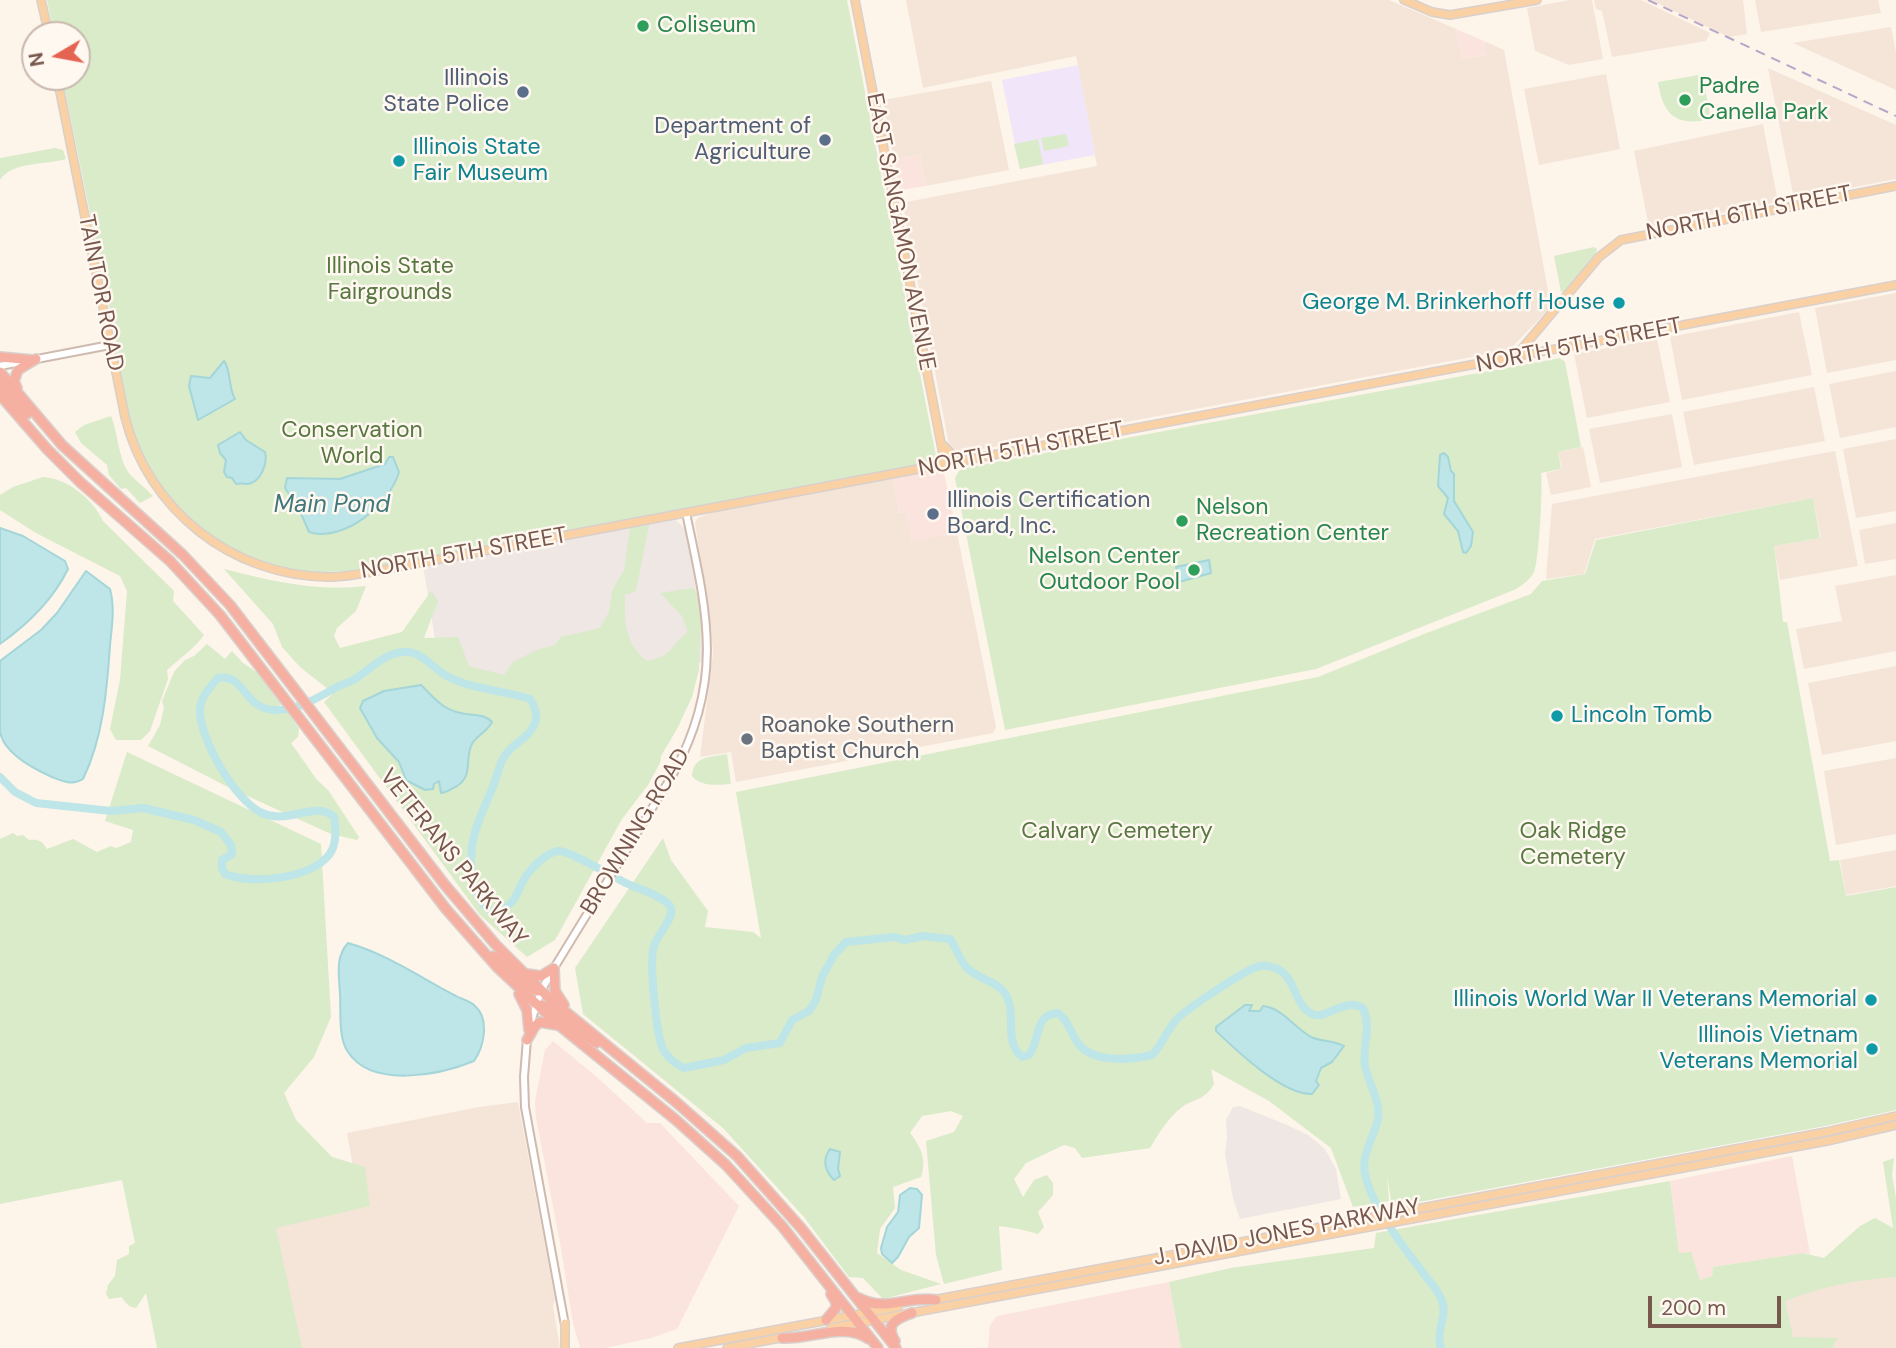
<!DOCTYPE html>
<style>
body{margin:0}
#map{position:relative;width:1896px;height:1348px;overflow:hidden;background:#fdf4ea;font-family:"DM Sans",sans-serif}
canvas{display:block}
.north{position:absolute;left:21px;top:21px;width:70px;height:70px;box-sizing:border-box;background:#fff8f1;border:2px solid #c9b8af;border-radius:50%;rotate:260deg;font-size:19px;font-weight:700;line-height:28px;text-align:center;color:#78584d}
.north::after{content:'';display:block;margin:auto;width:24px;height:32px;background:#e56351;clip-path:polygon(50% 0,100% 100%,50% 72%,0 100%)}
.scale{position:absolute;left:1648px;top:1296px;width:133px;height:32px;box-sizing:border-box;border:4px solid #78584d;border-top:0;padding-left:9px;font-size:21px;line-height:24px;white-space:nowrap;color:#78584d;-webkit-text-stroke:5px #fff8f1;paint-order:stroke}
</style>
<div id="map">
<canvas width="1896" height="1348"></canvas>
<div class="north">N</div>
<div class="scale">200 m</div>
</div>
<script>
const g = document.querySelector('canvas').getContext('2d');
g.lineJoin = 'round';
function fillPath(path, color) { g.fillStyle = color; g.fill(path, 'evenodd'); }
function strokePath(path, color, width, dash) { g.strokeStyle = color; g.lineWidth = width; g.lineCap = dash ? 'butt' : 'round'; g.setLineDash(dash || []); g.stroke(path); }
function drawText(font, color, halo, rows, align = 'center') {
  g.font = font + ' "DM Sans",sans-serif'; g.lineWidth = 5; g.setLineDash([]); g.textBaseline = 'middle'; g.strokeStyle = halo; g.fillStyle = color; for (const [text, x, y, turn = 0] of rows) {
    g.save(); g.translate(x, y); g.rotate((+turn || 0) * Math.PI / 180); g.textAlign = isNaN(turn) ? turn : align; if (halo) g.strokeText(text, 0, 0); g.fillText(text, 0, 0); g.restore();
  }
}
fillPath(new Path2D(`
 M906 0H1389L1456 29 1462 59 1487 55 1484 41 1504 50 1551 307 1509 350 956 454 950 450 903 205 906 202 1097 166 1076 56 923 88Z
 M1570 0H1592L1603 59 1569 65 1535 51 1527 8Z
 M1594 0H1641L1710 33 1706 41 1612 57 1602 11 1596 9Z
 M1651 0H1743L1747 34 1729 37Z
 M1755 0H1878L1881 13 1761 32Z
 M1891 27 1896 53V90L1793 43Z
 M1768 68 1896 125V179L1794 199Z
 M1606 74 1620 149 1539 165 1524 89Z
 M991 81 1009 170 926 186 920 155 894 160 883 100Z
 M1763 124 1778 202 1649 227 1634 151Z
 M1896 293V360L1827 373 1815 308Z
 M1799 312 1812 375 1682 400 1670 337Z
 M1657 339 1670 402 1587 418 1574 354Z
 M1896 371V427L1840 438 1829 384Z
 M1814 387 1825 441 1694 465 1683 412Z
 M1672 414 1682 467 1600 483 1589 429Z
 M1896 439V511L1856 518 1843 449Z
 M1583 447 1591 487 1551 495 1546 473 1562 469 1558 452Z
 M1835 451 1858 566 1780 580 1774 546 1821 538 1813 498 1595 539 1584 574 1546 579 1552 504Z
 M893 478 899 513 906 512 912 541 957 533 996 727 993 733 736 782 731 752 700 757 713 654 711 626 695 523 698 518 713 512Z
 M1896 523V559L1865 564 1859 530Z
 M1896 575V651L1804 669 1796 629 1842 621 1835 586Z
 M1896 666V741L1822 755 1808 683Z
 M1896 758V834L1836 845 1824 771Z
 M1896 850V886L1846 895 1840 860Z
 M518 1102 555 1299 553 1306 560 1348H293L261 1217 359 1200 347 1133 479 1107Z
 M1896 1271V1348H1794L1783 1294Z`), '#f4e5d8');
fillPath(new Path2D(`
 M1456 29 1484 41 1487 55 1462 59Z
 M920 155 926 186 900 190 894 160Z
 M943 468 957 533 912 542 906 512 899 513 893 478Z
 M553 1041 598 1078 647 1123H660L739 1206 677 1329 651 1338 605 1348H580L573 1323 560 1243 536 1118 535 1101 545 1050Z
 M1792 1156 1810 1254 1803 1253 1713 1267 1712 1276 1700 1280 1679 1253 1670 1181Z
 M1169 1282 1181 1348H988L990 1325 997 1316Z`), '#fce4de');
fillPath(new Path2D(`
 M676 520 685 529 692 566 702 627V662L637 674 501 685 439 663 423 565Z
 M1240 1106 1287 1125 1308 1135 1325 1149 1336 1169 1341 1199 1240 1219 1233 1198 1225 1155 1227 1137 1226 1120 1233 1107Z`), '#eee7e3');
fillPath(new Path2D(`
 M1078 65 1095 155 1020 169 1002 80Z`), '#f1e6f9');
fillPath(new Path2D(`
 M47 0H847L936 456 927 464 370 569C342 572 314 574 286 569 211 555 154 495 130 425 121 400 121 373 117 347 115 333 111 319 109 305 93 229 78 153 62 77H77V35H54Z
 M1699 75 1703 78 1711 119C1676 127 1663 115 1658 82Z
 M1066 134 1069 146 1044 151 1041 138Z
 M1038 139 1043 164 1020 169 1014 144Z
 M55 148 63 150 66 159C47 165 12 161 0 180V158Z
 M1594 247 1597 249 1596 253 1565 291 1561 292 1554 256Z
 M1560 358 1565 362 1581 447 1558 452 1561 469 1541 473C1543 486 1539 562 1534 572 1530 580 1521 586 1514 590L1316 669 1005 730 955 478 959 471 964 468Z
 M111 416C118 433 118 456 128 472 133 479 146 488 153 496L140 503 126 488 121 489 109 475 107 465 81 443 75 432 84 425Z
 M43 477C68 479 92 498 103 521L174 591 173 601 204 635C194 649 180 658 167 670L168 679 150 731 141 740H116L110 729 120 680 127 591 120 576 36 533 0 510V495L13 487Z
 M1813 498 1820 538 1774 546C1778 572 1780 597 1783 622H1787L1830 861 1839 860 1846 896 1896 887V1110L1825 1126 1392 1207 1387 1175 1389 1201 1353 1207 1331 1148 1269 1101 1211 1069 1214 1084C1204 1101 1197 1097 1182 1107 1168 1118 1159 1133 1150 1148L1082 1158 1075 1148 1064 1145 1026 1163 1014 1179 1023 1197 1034 1180 1047 1175 1053 1183V1195L1038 1212 1044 1227 1038 1234 1019 1229 999 1226 1002 1270 944 1284 936 1255 926 1141 954 1132 963 1116 951 1111 922 1116 910 1133C921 1147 927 1160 921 1177L893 1187 895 1208 880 1229 877 1253 901 1270 941 1284 883 1299 863 1278 849 1277 804 1217 723 1128 583 1014 575 968 663 838 671 860 708 911 705 927 753 932 761 938 736 792 1318 677 1424 634 1531 594 1542 581 1585 574 1596 540Z
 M649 525 636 591 625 595C624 620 625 645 647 661 676 655 669 645 688 632L682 616 660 593 693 588 697 594 701 618 699 670 692 697 677 729 661 756 660 763 648 785 622 819 555 940 527 957 480 915 324 702 333 693 300 667 282 647 273 624 224 569C271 581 318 592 366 586L356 611 337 628 334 636 340 648 402 632 431 591 438 601 424 638 458 637 469 666 504 675 513 662 537 650 555 645 561 637 600 628 609 612 612 591 624 570 630 528Z
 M207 644 225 659 232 651 243 663 258 673 282 704 276 707 273 714 288 713 299 729 298 737 291 743 317 780 328 790 359 837 357 840 331 834 232 789 148 746 160 725 164 708 162 701 174 672 185 660 194 656Z
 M127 752 321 844 331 1017 314 1057 284 1093 296 1120 332 1157 365 1167 370 1206 276 1228 302 1348H157L146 1293 136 1308C129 1307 125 1303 122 1297L109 1299 106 1294 108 1285 115 1276 117 1260 129 1254V1246L135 1243 122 1180 0 1204V839L13 833 17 836 23 835 29 840C39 839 42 841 47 849L73 839 97 852 111 846 116 848 131 842 133 830 105 821Z
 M727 754 731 784C718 785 701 787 692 776 693 756 710 757 727 754Z
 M1894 1158 1892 1175 1896 1198V1277C1858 1279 1821 1287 1785 1301L1793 1337 1838 1338 1832 1348H1181L1169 1282 1231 1268 1374 1248 1376 1233 1670 1181 1679 1253 1691 1252 1700 1280 1712 1276 1713 1267 1803 1253 1824 1258 1860 1226 1875 1218 1893 1228 1883 1162Z`), '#d9ebc8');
const water = new Path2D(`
 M224 361C231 369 228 387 235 399L198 420 189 386 191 376 210 378Z
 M240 432 246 440 265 452C268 463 261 482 248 484 244 484 240 483 236 484L232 478 227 477 224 472 226 460 220 453 218 445Z
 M1444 453 1448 457 1451 471 1454 474V501L1473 532 1471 546 1466 553 1463 552 1458 531 1444 514 1448 498 1438 486 1440 455Z
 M389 457H393L399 472C390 504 344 543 309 532L299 509 285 488 287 478 340 479 385 464Z
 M0 528 23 536 65 561 68 569C53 600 28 624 0 644Z
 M1209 560 1211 573 1179 582 1176 567Z
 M86 571 110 589C115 607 112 626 110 645 107 690 103 738 83 779 72 786 62 781 52 777 34 769 4 753 0 732 0 713 0 681 0 661L41 630 57 613Z
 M421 685C434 697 441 709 461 713 472 716 484 713 492 722 487 732 477 735 472 744 464 758 474 775 457 786 451 789 448 792 441 793L439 781 434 784 433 789 425 790 406 780 399 762 377 738 360 708 363 701 384 691Z
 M348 943C387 954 421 978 456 996 461 999 471 1001 475 1006 490 1019 484 1047 474 1061 440 1075 372 1089 348 1052 338 1038 341 1011 340 994 339 975 335 957 348 943Z
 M1245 1005H1252L1249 1011H1260L1263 1006C1283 1008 1294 1028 1311 1037 1322 1042 1334 1040 1344 1046L1332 1062 1321 1068 1316 1081 1319 1085 1312 1094C1283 1095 1237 1051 1216 1031V1027Z
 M830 1149 840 1152 838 1169 840 1176 834 1180C825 1171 822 1160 830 1149Z
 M910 1188 917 1189 922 1195 919 1228 909 1237 898 1257 892 1263 882 1254 881 1248 887 1227 898 1212 900 1195Z`);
fillPath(water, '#bee5e7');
strokePath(water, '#a4d6d9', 2);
strokePath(new Path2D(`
 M0 777 15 792 36 803 111 811 143 808 194 820 221 832 231 845 232 854 222 860V868L225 874C252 885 309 879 329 855 337 845 336 829 334 817 316 800 288 825 262 813 236 802 199 738 200 710 200 698 210 687 218 678 245 673 243 709 275 710 297 711 317 698 335 688 342 684 349 683 355 679 372 668 385 652 406 652 421 651 435 670 447 676 472 690 504 690 530 699 534 705 537 711 536 719 533 736 515 742 506 754 499 763 498 774 494 784 481 817 467 838 472 875 475 891 485 923 506 907 516 901 518 890 523 881 529 870 546 852 559 851 570 851 613 877 626 883 638 889 667 897 671 908 674 919 657 935 654 946 649 961 656 1037 664 1051 668 1058 677 1065 684 1068L724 1060 746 1048 780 1043 792 1020 809 1011 816 1000 822 977 834 955 846 942 895 937 904 940 923 936 950 939C956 947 959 959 966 967 977 979 998 981 1006 995 1017 1015 1003 1041 1022 1057L1029 1055C1041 1040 1033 1015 1058 1013 1069 1022 1069 1029 1076 1040 1089 1064 1130 1060 1152 1055 1163 1044 1167 1029 1177 1019 1187 1009 1247 968 1260 966 1266 965 1275 967 1281 971 1295 980 1295 1005 1312 1014 1325 1021 1343 997 1363 1008 1372 1028 1362 1046 1365 1066 1368 1082 1381 1102 1378 1118 1375 1137 1361 1152 1365 1174 1370 1202 1403 1247 1421 1270 1428 1280 1438 1289 1442 1301 1448 1316 1435 1332 1441 1348`), '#bee5e7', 8);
const minor = new Path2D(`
 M0 366 110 345
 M530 1025 541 991 554 968 673 774C725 680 707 612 686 513
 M527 1039 524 1077 525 1107 565 1325`);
const major = new Path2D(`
 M41 0 49 35
 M855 0 945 464
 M1404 0 1432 12 1450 15 1537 0
 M57 77 125 417C148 510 232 576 328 577 348 577 367 573 387 569L1896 285
 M1515 357 1599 257 1621 240 1896 186
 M943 445 955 458 964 460
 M933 1300 1826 1132 1896 1116
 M565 1323V1348
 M831 1328 1832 1140 1896 1125
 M678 1348 898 1307
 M727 1348 785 1337`);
const highway = new Path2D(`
 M0 357 33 360
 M0 372 62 445 183 555 230 605 445 885 495 944 550 999 676 1102 737 1156 801 1228 896 1348
 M0 384 27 414
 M17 388 14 381 18 370 36 359
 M0 395 47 449 80 482 170 561 220 615 446 909 497 967 560 1026 676 1120 726 1165 782 1226 878 1348
 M494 956 530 988 538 991
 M554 968 555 991 564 1005
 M527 974 541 976 554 968
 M519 994 527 1010 529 1030
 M541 1005 551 1009 596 1043
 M527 1040 535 1026 540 1022 557 1025
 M859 1298C885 1313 909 1295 936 1300
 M826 1320 836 1308V1302L831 1294
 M782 1338C811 1340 843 1321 869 1339
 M895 1341C884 1324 897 1318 912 1313`);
strokePath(minor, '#cfbaaf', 10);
strokePath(major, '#d9d0cd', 10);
strokePath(highway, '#d9d0cd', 12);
strokePath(minor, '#fff', 6);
strokePath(major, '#fad1a4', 7);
strokePath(highway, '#f6b0a2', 9);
strokePath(new Path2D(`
 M1648 0 1896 116`), '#b5a7c8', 2, [10, 7]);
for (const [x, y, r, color] of [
 [643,26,7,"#2e9e5b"],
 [523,92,7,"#5c6f8a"],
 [1685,100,7,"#2e9e5b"],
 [825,140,7,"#5c6f8a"],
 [399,161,7,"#0f9aa8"],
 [1619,303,7,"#0f9aa8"],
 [933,514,7,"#5c6f8a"],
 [1182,521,7,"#2e9e5b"],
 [1194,570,7,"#2e9e5b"],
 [1557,716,7,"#0f9aa8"],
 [747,739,7,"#6b7280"],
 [1871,1000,7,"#0f9aa8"],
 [1872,1049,7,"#0f9aa8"]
]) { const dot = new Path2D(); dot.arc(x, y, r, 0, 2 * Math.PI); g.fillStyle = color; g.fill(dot); strokePath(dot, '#fff8f1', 2.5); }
drawText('23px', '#27864d', '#fff8f1', [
 ["Coliseum",657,26],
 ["Padre",1699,87],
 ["Canella Park",1699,113],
 ["Nelson",1196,508],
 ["Recreation Center",1196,534],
 ["Nelson Center",1180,557,"right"],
 ["Outdoor Pool",1180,583,"right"]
], 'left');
drawText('23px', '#4e5e75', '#fff8f1', [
 ["Illinois",509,79],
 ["State Police",509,105],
 ["Department of",811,127],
 ["Agriculture",811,153],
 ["Illinois Certification",947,501,"left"],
 ["Board, Inc.",947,527,"left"]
], 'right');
drawText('23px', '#0d838f', '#fff8f1', [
 ["Illinois State",413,148,"left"],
 ["Fair Museum",413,174,"left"],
 ["George M. Brinkerhoff House",1605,303],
 ["Lincoln Tomb",1571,716,"left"],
 ["Illinois World War II Veterans Memorial",1857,1000],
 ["Illinois Vietnam",1858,1036],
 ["Veterans Memorial",1858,1062]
], 'right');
drawText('23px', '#78584d', '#fff8f1', [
 ["NORTH 6TH STREET",1749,214,-11],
 ["EAST SANGAMON AVENUE",900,232,79],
 ["TAINTOR ROAD",100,293,79],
 ["NORTH 5TH STREET",1579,346,-11],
 ["NORTH 5TH STREET",1021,450,-11],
 ["NORTH 5TH STREET",464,554,-10],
 ["BROWNING ROAD",636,832,-59],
 ["VETERANS PARKWAY",453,858,51],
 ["J. DAVID JONES PARKWAY",1287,1233,-11]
]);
drawText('23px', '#577841', '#fff8f1', [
 ["Illinois State",390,267],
 ["Fairgrounds",390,293],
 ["Conservation",352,431],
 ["World",352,457],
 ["Calvary Cemetery",1117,832],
 ["Oak Ridge",1573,832],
 ["Cemetery",1573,858]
]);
drawText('23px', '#5b616d', '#fff8f1', [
 ["Roanoke Southern",761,726],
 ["Baptist Church",761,752]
], 'left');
drawText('italic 24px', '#40787c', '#fff8f1', [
 ["Main Pond",332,506]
]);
</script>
